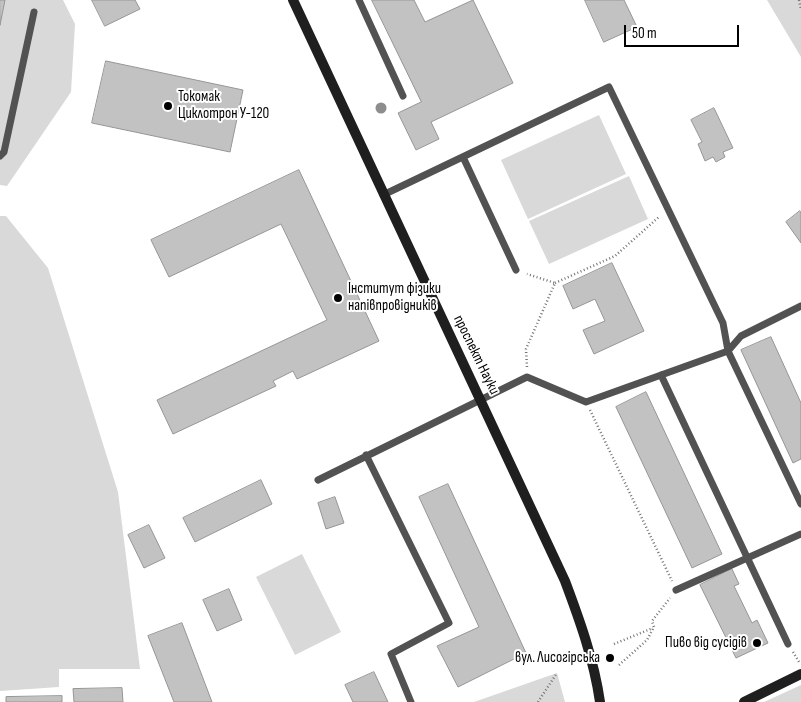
<!DOCTYPE html>
<meta charset="utf-8">
<style>
body{margin:0}
#map{position:relative;width:801px;height:702px;overflow:hidden;background:#fff;font-family:"Sofia Sans Condensed",sans-serif}
canvas{display:block}
.scale{position:absolute;left:624px;top:25px;width:115px;height:22px;box-sizing:border-box;border:2px solid #000;border-top:0;padding-left:6px;font-size:15px;line-height:18px;white-space:nowrap;color:#000;-webkit-text-stroke:4px #fff;paint-order:stroke}
</style>
<div id="map">
<canvas width="801" height="702"></canvas>
<div class="scale">50 m</div>
</div>
<script>
const g = document.querySelector('canvas').getContext('2d');
g.lineJoin = 'round';
function fillPath(path, color) { g.fillStyle = color; g.fill(path, 'evenodd'); }
function strokePath(path, color, width, dash) { g.strokeStyle = color; g.lineWidth = width; g.lineCap = dash ? 'butt' : 'round'; g.setLineDash(dash || []); g.stroke(path); }
function drawText(font, color, halo, rows, align = 'center') {
  g.font = font + ' "Sofia Sans Condensed",sans-serif'; g.lineWidth = 4; g.setLineDash([]); g.textBaseline = 'middle'; g.strokeStyle = halo; g.fillStyle = color; for (const [text, x, y, turn = 0] of rows) {
    g.save(); g.translate(x, y); g.rotate((+turn || 0) * Math.PI / 180); g.textAlign = isNaN(turn) ? turn : align; if (halo) g.strokeText(text, 0, 0); g.fillText(text, 0, 0); g.restore();
  }
}
fillPath(new Path2D(`
 M0 0H63L75 24 71 92 7 186 0 185Z
 M767 0H801V57Z
 M599 115 626 174 528 219 501 160Z
 M629 176 648 219 549 264 529 221Z
 M0 216H6L48 268 118 492 140 669H59V687L0 691Z
 M302 554 341 632 295 655 256 577Z
 M557 673 565 702H474Z
 M801 685V702H764Z`), '#d9d9d9');
const building = new Path2D(`
 M0 0H5L0 25Z
 M92 0H135L140 9 105 26Z
 M372 0H414L425 22 473 0 513 83 431 122 439 139 416 150 398 113 421 102Z
 M585 0H624L637 27 604 42Z
 M106 61 243 90 230 152 92 123Z
 M714 108 733 148 723 152 725 157 716 162 713 157 705 161 698 144 702 142 691 120Z
 M299 170 379 341 297 379 293 371 273 381 276 386 173 434 157 400 327 320 281 224 169 277 151 240Z
 M800 211 801 213V243L786 222Z
 M612 263 644 331 594 354 583 330 605 321 595 299 573 309 563 286Z
 M771 337 801 403V459L793 463 741 350Z
 M646 392 722 554 692 568 616 407Z
 M261 480 272 504 195 542 183 518Z
 M448 484 526 653 458 687 437 646 479 627 419 497Z
 M335 497 344 523 326 529 318 503Z
 M149 525 165 558 144 568 128 535Z
 M732 569 739 584 734 586 752 623 757 620 768 643 736 658 700 585Z
 M229 589 242 620 217 631 203 600Z
 M182 623 212 702H174L148 636Z
 M374 672 388 702H353L345 685Z
 M122 688 123 702H74L73 689Z
 M62 696V702H6V697Z`);
fillPath(building, '#c2c2c2');
strokePath(building, '#969696', 1);
strokePath(new Path2D(`
 M799 0 801 9
 M555 283 615 256 660 216
 M527 367 526 349 555 283 527 274
 M590 410 672 581
 M614 644 653 628
 M793 652 799 662
 M619 665 647 640 654 627 652 621 670 598
 M538 702 557 673`), '#747474', 2.5, [1, 2.5]);
strokePath(new Path2D(`
 M359 0 403 96
 M0 156 4 152 34 12
 M463 157 516 270
 M383 195 609 87 723 323 728 351 801 504
 M661 375 788 644
 M366 455 449 623 391 654 411 702
 M318 480 527 377 586 402 728 351 741 336 801 306
 M676 590 801 534`), '#525252', 7);
strokePath(new Path2D(`
 M293 0 565 581C580 621 594 660 600 702
 M744 702 801 674`), '#1f1f1f', 10);
g.fillStyle = '#8d8d8d';
for (const [x, y] of [
 [381,108]
]) { g.beginPath(); g.arc(x, y, 5.5, 0, 2 * Math.PI); g.fill(); }
for (const [x, y, r, color] of [
 [168,106,5,"#000"],
 [338,298,5,"#000"],
 [757,643,5,"#000"],
 [610,658,5,"#000"]
]) { const dot = new Path2D(); dot.arc(x, y, r, 0, 2 * Math.PI); g.fillStyle = color; g.fill(dot); strokePath(dot, '#fff', 2); }
drawText('15px', '#000', '#fff', [
 ["Токомак",178,97],
 ["Циклотрон У-120",178,114],
 ["Інститут фізики",348,289],
 ["напівпровідників",348,306],
 ["Пиво від сусідів",747,643,"right"],
 ["вул. Лисогірська",600,658,"right"]
], 'left');
drawText('15px', '#000', '#fff', [
 ["проспект Науки",476,355,64]
]);
</script>
